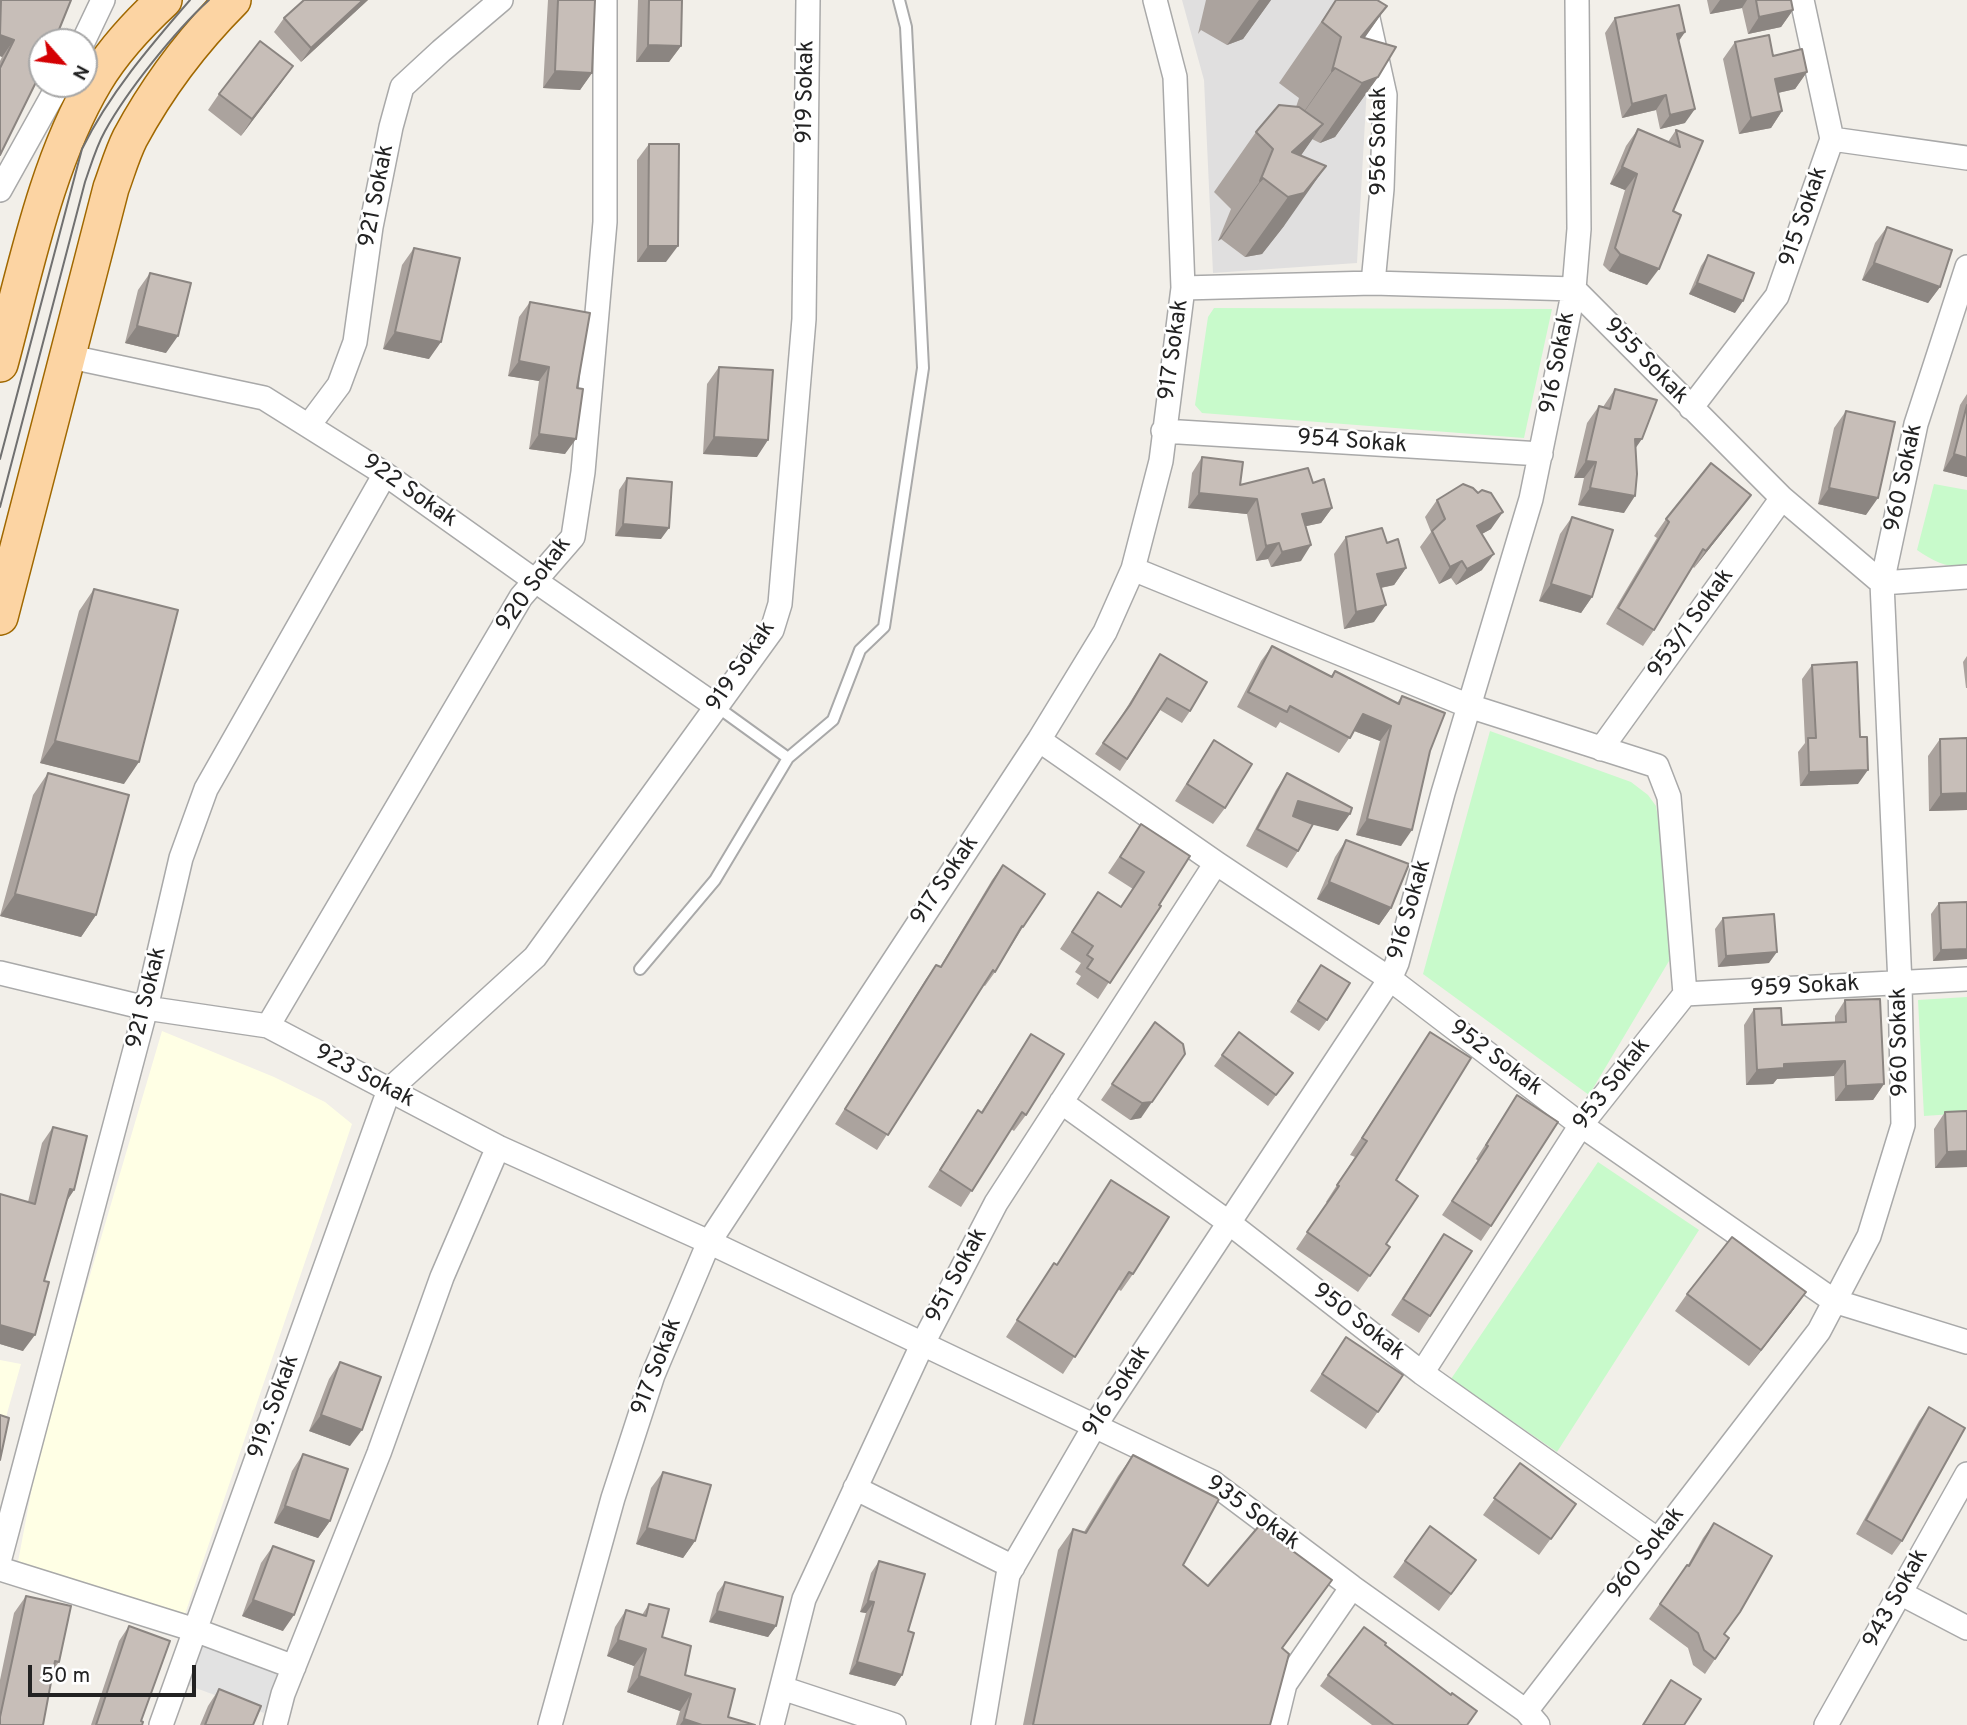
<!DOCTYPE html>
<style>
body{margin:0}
#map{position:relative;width:1967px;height:1725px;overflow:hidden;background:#f2efe9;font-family:Overpass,sans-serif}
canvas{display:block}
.north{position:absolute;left:28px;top:28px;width:70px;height:70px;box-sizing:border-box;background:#fff;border:2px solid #a7a7a7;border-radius:50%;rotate:118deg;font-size:19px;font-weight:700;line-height:28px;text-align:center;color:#222}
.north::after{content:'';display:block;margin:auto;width:24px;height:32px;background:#d40003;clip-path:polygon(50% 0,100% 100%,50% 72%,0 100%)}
.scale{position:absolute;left:28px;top:1665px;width:168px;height:32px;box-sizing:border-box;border:4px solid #222;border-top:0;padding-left:9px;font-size:21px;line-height:24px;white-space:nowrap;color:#222;-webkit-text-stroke:5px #fff;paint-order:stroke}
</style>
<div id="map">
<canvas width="1967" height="1725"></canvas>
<div class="north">N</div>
<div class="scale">50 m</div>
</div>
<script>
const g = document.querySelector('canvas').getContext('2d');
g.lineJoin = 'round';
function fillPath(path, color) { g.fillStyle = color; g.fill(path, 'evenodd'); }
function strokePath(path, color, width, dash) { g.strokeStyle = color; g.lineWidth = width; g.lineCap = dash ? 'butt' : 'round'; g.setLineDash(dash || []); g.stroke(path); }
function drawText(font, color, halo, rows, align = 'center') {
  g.font = font + ' Overpass,sans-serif'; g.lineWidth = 5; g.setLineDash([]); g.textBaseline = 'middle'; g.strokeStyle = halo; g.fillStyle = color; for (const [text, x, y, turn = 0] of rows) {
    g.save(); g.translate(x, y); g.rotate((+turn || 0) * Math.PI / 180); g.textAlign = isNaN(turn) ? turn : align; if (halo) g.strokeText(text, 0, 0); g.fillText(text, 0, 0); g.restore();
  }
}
fillPath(new Path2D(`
 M1182 0H1347L1367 86 1357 263 1213 273 1204 80Z`), '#e0dfdf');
fillPath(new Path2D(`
 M162 1031 274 1077 325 1102 352 1124 185 1614 17 1567 40 1445Z
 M0 1360 21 1364 6 1417 0 1416Z`), '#ffffe5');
fillPath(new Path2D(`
 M1214 308 1552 309 1524 438 1202 413 1195 405 1208 317Z
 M1934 484 1967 490V567C1947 568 1933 561 1917 550Z
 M1490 731 1631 782 1648 795 1656 806 1668 879 1672 956 1589 1095 1423 974Z
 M1967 997V1113L1924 1116 1918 1000Z
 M1598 1162 1699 1230 1557 1452 1451 1379Z`), '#c8facb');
fillPath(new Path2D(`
 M198 1640 280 1670 264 1713 182 1683Z`), '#e2e2e2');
const lane = new Path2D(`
 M716 706 788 758
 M640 969 715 880 788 758 833 720 860 650 884 627 923 368 906 27 899 0`);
const street = new Path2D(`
 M1364 0 1385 95 1382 189 1373 283
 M83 42 103 0
 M1832 139 1967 158
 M0 190 59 84
 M1183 288 1373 283 1574 289 1782 498 1882 583 1967 577
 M66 356 264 398 385 474 534 580 716 706
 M1691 408 1777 296 1832 139 1802 0
 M309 425 339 385 355 342 371 227 391 127 402 87 441 51 501 0
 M1163 431 1541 454
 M1133 569 1469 706 1657 766 1669 797 1685 994 1581 1125 1422 1373
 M1039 740 1216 863 1390 979 1581 1125 1834 1301 1967 1342
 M1601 749 1782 498
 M0 973 146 1008 268 1026 498 1147 709 1242 1212 1482 1352 1587 1526 1711 1538 1725
 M1685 994 1967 979
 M268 1026 521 597 573 537 583 472 605 222V0
 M1061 1102 1228 1222 1422 1373 1658 1540
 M855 1488 1013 1567
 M0 1558 146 1008 181 858 206 789 385 474
 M0 1569 195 1630 294 1667
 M1900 1593 1967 1628
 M782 1688 894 1725
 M1526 1711 1819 1331 1869 1236 1903 1125 1900 984 1882 583 1916 424 1967 267
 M161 1725 389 1090 535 957 772 630 780 604 804 319 808 0
 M275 1725 283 1694 379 1453 442 1277 498 1147
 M550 1725 613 1498 653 1375 709 1242 1039 740 1105 632 1133 569 1161 461 1183 288 1175 77 1155 0
 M772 1725 804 1599 922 1345 996 1203 1216 863
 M983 1725 1008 1575 1094 1427 1390 979 1397 963 1443 793 1531 499 1574 289 1579 229 1577 0
 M1275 1725 1285 1684 1352 1587
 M1826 1725 1967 1474`);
const primary = new Path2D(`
 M0 364C25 272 46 163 95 81 113 51 138 24 164 0
 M0 617 111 188C117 172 122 154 130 138 157 88 193 40 233 0`);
strokePath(lane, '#a9a9a9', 14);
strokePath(street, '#a9a9a9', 26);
strokePath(primary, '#a06800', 38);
strokePath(lane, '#fff', 10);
strokePath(street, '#fff', 23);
strokePath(primary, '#fcd4a3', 35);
strokePath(new Path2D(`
 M0 459 82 149C109 94 150 46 190 0
 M0 507 85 182C91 165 96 147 105 131 127 91 175 31 209 0`), '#707070', 2);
fillPath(new Path2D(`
 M0 0H71L0 155V61L2 57 0 56Z
 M304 0H368L301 62 274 32 284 18Z
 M548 0H558L592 73 580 90 543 88Z
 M638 0H682L681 46 669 62H636Z
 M1206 0H1271L1243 39 1227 45 1201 30 1198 34Z
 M1336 0 1387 6 1364 38 1378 77 1335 137 1320 143 1312 139 1301 155 1284 226 1262 254 1245 257 1221 239 1218 241 1231 209 1214 192 1256 132 1296 107 1299 98 1279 83Z
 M1707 0H1791L1793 10 1781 27 1748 34 1742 8 1710 14Z
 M1615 18 1685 32 1679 41 1685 123 1660 129 1656 110 1622 118 1605 33Z
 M1735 42 1773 56 1807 72 1795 89 1778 93 1782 111 1771 128 1739 134 1723 59Z
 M293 66 241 136 208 110 219 94Z
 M1638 129 1668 142 1676 130 1703 141 1673 211 1647 285 1609 271 1603 265 1625 190 1610 184 1626 146Z
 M649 144 666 262H637V160Z
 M1887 227 1940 287 1928 303 1862 280 1875 243Z
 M414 248 429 359 383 349 402 265Z
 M1708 255 1735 313 1689 294 1701 266Z
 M150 273 166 353 125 343 138 290Z
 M530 302 577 388 565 454 529 449 539 381 508 376 519 317Z
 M719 367 757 457 703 454 707 384Z
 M1615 389 1635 448 1624 513 1578 505 1584 478H1574L1587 423 1599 406 1603 407Z
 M1967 394V477L1943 471 1960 405Z
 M1846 411 1866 515 1818 504 1834 428Z
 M1202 457 1240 485 1313 483 1332 508 1321 523 1306 526 1301 561 1271 567 1268 559 1256 561 1247 514 1188 508 1192 473Z
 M627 478 661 539 615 536 619 490Z
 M1437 500 1491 529 1482 534V570L1456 585 1451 578 1439 584 1420 547 1431 532 1425 517Z
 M1739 511 1694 568 1692 566 1654 630 1643 646 1606 624 1657 538 1654 536 1666 519Z
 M1572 517 1592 597 1581 613 1539 601 1560 534Z
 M1346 537 1387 543 1406 568 1394 585 1381 588 1374 622 1344 629 1334 554Z
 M94 589 124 784 40 763 79 611Z
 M1272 646 1331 676 1335 671 1397 703 1402 696 1430 751 1401 846 1356 835 1380 741 1354 731 1339 753 1280 722 1276 728 1237 707 1261 661Z
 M1160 654 1190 711 1182 723 1160 710 1120 771 1095 754 1122 715Z
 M1967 656V688H1966L1963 662Z
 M1812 665 1858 784 1800 786 1798 752 1805 743 1802 679Z
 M1940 739 1967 810 1929 811 1928 756Z
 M1214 740 1225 808 1213 824 1175 801Z
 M48 773 96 915 81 937 0 916 33 795Z
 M1287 773 1338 831 1313 824 1298 851 1287 868 1246 846 1276 790Z
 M1141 824 1159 905 1098 999 1076 984 1081 976 1075 972 1081 963 1060 949 1098 892 1121 907 1133 889 1108 873Z
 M1346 840 1391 908 1379 925 1317 899 1335 857Z
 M1003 865 1023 927 995 972 985 986 983 985 877 1150 835 1124 926 979 936 965 940 967 992 880Z
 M1967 902V959L1933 961 1931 914 1939 903Z
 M1723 918 1769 963 1718 967 1715 929Z
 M1321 965 1327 1020 1319 1031 1290 1012Z
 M1845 1000 1884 1084 1873 1100 1835 1101 1834 1076 1777 1079 1773 1084 1746 1085 1744 1025 1754 1009 1782 1025 1835 1023V1016Z
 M1155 1022 1141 1118 1130 1120 1101 1100Z
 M1430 1032 1396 1180 1386 1244 1390 1247 1358 1292 1296 1249 1327 1203 1326 1202 1355 1157 1350 1155Z
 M1031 1034 1026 1115 1014 1131 1011 1129 961 1207 928 1187 978 1110 981 1112Z
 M1222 1055 1293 1073 1268 1106 1214 1066Z
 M1517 1095 1491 1226 1481 1241 1442 1215 1478 1161 1476 1159Z
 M1967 1111V1167L1935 1168 1934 1129 1945 1112Z
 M53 1127 74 1190 67 1201 23 1351 0 1344V1194L28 1202 42 1143Z
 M1111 1180 1133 1274 1121 1291 1118 1289 1063 1374 1006 1337 1054 1263 1057 1265Z
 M1444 1234 1430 1316 1419 1333 1391 1315Z
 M1687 1294 1794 1309 1749 1366 1675 1311Z
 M1346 1337 1403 1375 1366 1429 1310 1391Z
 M340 1362 350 1446 309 1431 329 1379Z
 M1929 1407 1902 1541 1892 1555 1856 1534 1919 1421Z
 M303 1454 330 1521 318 1538 274 1523 292 1471Z
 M1133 1455 1183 1565 1208 1586 1332 1580 1282 1649 1270 1725H1023L1058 1550 1073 1529 1084 1532 1118 1476Z
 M1520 1463 1576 1504 1539 1555 1483 1515Z
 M663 1472 695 1541 683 1558 636 1544 651 1488Z
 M1714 1523 1724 1634 1729 1638 1705 1674 1693 1665 1688 1648 1649 1619 1687 1565H1688L1703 1538Z
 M1430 1526 1465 1576 1439 1611 1393 1577Z
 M273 1546 283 1631 242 1616 261 1563Z
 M879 1561 908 1631 902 1675 895 1686 849 1674 866 1613 860 1612 871 1573Z
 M725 1582 776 1626 768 1637 709 1622 717 1593Z
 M26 1596 59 1662 53 1670 0 1725V1680L14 1613Z
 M649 1604 662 1637 685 1675 728 1717 755 1725H676L680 1711 627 1692 634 1666 607 1656 615 1627 626 1610 642 1615Z
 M129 1626 142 1725H91L119 1641Z
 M1385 1645 1467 1725H1372L1320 1686 1328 1675Z
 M219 1689 253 1725H200L208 1706Z`), '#aba39e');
fillPath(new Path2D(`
 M363 0H368L301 62 311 48Z
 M1259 0H1271L1243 39 1227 45Z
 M1720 0H1747L1742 8 1710 14Z
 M1387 6 1345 66 1361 37Z
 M1793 10 1781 27 1748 34 1759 17Z
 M1685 32 1674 47 1677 34Z
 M0 35 14 40 2 57 0 56Z
 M648 45 681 46 669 62H636Z
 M293 66 281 83 241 136 252 119Z
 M1335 68 1293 128 1290 132 1332 71Z
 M555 71 592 73 580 90 543 88Z
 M1807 72 1795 89 1764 96 1775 79Z
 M1378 77 1335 137 1320 143 1362 83Z
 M1666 95 1656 110 1622 118 1632 104Z
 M1695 109 1685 123 1660 129 1670 115Z
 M1782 111 1771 128 1739 134 1751 118Z
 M1323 124 1281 184 1292 152Z
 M1326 166 1284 226 1262 254 1245 257 1288 197Z
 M1622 167 1637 174 1625 190 1610 184Z
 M1263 178 1221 239 1218 241 1260 181Z
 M648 246H678L666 262H637Z
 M1620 254 1659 269 1647 285 1609 271Z
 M1874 263 1940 287 1928 303 1862 280Z
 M1697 283 1743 301 1735 313 1689 294Z
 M137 326 178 336 166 353 125 343Z
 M395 332 441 342 429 359 383 349Z
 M519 361 549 367 539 381 508 376Z
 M539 434 576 439 565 454 529 449Z
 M714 437 768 440 757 457 703 454Z
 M1635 439H1642L1630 456Z
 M1954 454 1967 458V477L1943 471Z
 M1586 461 1596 462 1584 478H1574Z
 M1590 488 1635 496 1624 513 1578 505Z
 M1829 488 1878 498 1866 515 1818 504Z
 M1199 493 1257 499 1247 514 1188 508Z
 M1751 495 1739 511 1694 568 1706 551Z
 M1332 508 1321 523 1292 529 1302 514Z
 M1503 512 1491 529 1465 543 1477 526Z
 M623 524 669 528 661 539 615 536Z
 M1279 543 1268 559 1256 561 1266 546Z
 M1311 545 1301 561 1271 567 1282 552Z
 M1494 554 1482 570 1456 585 1467 569Z
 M1462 561 1451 578 1439 584 1450 567Z
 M1406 568 1394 585 1365 591 1377 574Z
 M1551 584 1592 597 1581 613 1539 601Z
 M1386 605 1374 622 1344 629 1356 612Z
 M1363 714 1391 726 1380 741 1352 730Z
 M55 741 139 762 124 784 40 763Z
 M1868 770 1858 784 1800 786 1809 772Z
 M1967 793V810L1929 811 1941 794Z
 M1298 801 1350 814 1338 831 1286 818Z
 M1367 819 1412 830 1401 846 1356 835Z
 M1329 882 1391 908 1379 925 1317 899Z
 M15 894 96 915 81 937 0 916Z
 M1967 949V959L1933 961 1941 950Z
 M1777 952 1769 963 1718 967 1726 956Z
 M1845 1061 1834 1076 1777 1079 1773 1084 1746 1085 1757 1070 1784 1064Z
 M1884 1084 1873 1100 1835 1101 1846 1086Z
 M1152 1102 1141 1118 1130 1120 1142 1103Z
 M1967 1151V1167L1935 1168 1947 1152Z
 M70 1189 74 1190 63 1206Z
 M1806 1292 1794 1309 1749 1366 1761 1350Z
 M0 1325 35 1335 23 1351 0 1344Z
 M321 1415 362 1430 350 1446 309 1431Z
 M285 1506 330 1521 318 1538 274 1523Z
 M647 1528 695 1541 683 1558 636 1544Z
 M253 1600 294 1615 283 1631 242 1616Z
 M868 1601 874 1602 866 1613 860 1612Z
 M717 1611 776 1626 768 1637 709 1622Z
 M618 1640 646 1649 634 1666 607 1656Z
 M857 1662 902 1675 895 1686 849 1674Z
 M639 1676 691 1694 680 1711 627 1692Z
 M684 1719 702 1725H680Z`), '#8b8581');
const building = new Path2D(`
 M1 0H71L54 42H42V70L0 155V68L14 40 0 35Z
 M304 0H363L311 48 284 18Z
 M558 0H595L592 73 555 71Z
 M649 0H682L681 46 648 45Z
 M1336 0H1377L1387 6 1361 37 1396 47 1378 77 1362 83 1335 68 1332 71 1341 37 1322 22Z
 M1756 0H1791L1793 10 1759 17Z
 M1679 5 1685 32 1677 34 1695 109 1670 115 1666 95 1632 104 1615 18Z
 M1769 35 1773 56 1802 49 1807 72 1775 79 1782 111 1751 118 1735 42Z
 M260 41 293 66 252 119 219 94Z
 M1279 105 1299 107 1323 124 1292 152 1326 166 1304 193 1288 197 1263 178 1260 181 1273 149 1256 132Z
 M1638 129 1680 147 1676 130 1703 141 1673 211 1681 215 1659 269 1620 254 1615 248 1637 174 1622 167Z
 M649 144H679L678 246H648Z
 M1887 227 1952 250 1940 287 1874 263Z
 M414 248 460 258 441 342 395 332Z
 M1708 255 1754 273 1743 301 1697 283Z
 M150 273 191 283 178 336 137 326Z
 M530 302 590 313 577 388 583 389 576 439 539 434 549 367 519 361Z
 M719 367 773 370 768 440 714 437Z
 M1615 389 1657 400 1642 439H1635L1637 474 1635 496 1590 488 1596 462 1586 461 1599 406 1610 409Z
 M1967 405V458L1954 454Z
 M1846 411 1895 422 1878 498 1829 488Z
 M1202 457 1243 462 1240 485 1308 468 1313 483 1324 479 1332 508 1302 514 1311 545 1282 552 1279 543 1266 546 1257 499 1199 493Z
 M1711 463 1751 495 1706 551 1703 549 1654 630 1618 608 1669 522 1666 519Z
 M627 478 672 482 669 528 623 524Z
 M1463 484 1473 488 1478 493 1482 490 1491 493 1503 512 1477 526 1494 554 1467 569 1462 561 1450 567 1432 531 1445 519 1437 500Z
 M1572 517 1613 530 1592 597 1551 584Z
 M1382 528 1387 543 1398 539 1406 568 1377 574 1386 605 1356 612 1346 537Z
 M94 589 178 610 139 762 55 741Z
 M1272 646 1332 677 1335 671 1399 704 1402 696 1445 713 1430 751 1412 830 1367 819 1391 726 1363 714 1350 738 1290 706 1287 712 1248 692Z
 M1160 654 1207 682 1190 711 1167 698 1127 759 1103 743 1130 705Z
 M1857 662 1860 737H1867L1868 770 1809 772 1808 738H1816L1812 665Z
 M1967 738V793L1941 794 1940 739Z
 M1214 740 1252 764 1225 808 1187 784Z
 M48 773 129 795 96 915 15 894Z
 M1287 773 1352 808 1350 814 1298 801 1293 816 1313 824 1298 851 1257 829Z
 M1141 824 1190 856 1159 905 1161 906 1110 983 1087 968 1093 959 1087 955 1093 946 1072 932 1098 892 1121 907 1144 872 1120 857Z
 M1346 840 1409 864 1391 908 1329 882Z
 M1003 865 1045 894 1023 927 1022 926 995 972 993 970 888 1135 845 1109 936 965 941 967Z
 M1967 902V949L1941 950 1939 903Z
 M1774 914 1777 952 1726 956 1723 918Z
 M1321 965 1350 983 1327 1020 1298 1001Z
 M1880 999 1884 1084 1846 1086 1845 1061 1784 1064V1068L1757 1070 1754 1009 1781 1008 1782 1025 1846 1022 1845 1000Z
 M1155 1022 1183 1044 1185 1054 1152 1102 1142 1103 1112 1084Z
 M1239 1032 1293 1073 1276 1095 1222 1055Z
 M1430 1032 1471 1058 1396 1180 1418 1196 1386 1244 1390 1247 1370 1276 1307 1232 1339 1186 1337 1185 1367 1141 1362 1138Z
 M1031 1034 1064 1054 1026 1115 1022 1112 972 1191 940 1170 978 1110 982 1113Z
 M1517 1095 1558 1122 1491 1226 1452 1201 1488 1146 1486 1145Z
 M1967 1111V1151L1947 1152 1945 1112Z
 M53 1127 87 1136 74 1190 70 1189 44 1281 49 1282 35 1335 0 1325V1194L35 1204Z
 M1111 1180 1169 1217 1133 1274 1129 1272 1075 1357 1017 1320 1054 1263 1057 1265Z
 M1444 1234 1472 1251 1430 1316 1403 1299Z
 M1732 1237 1806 1292 1761 1350 1687 1294Z
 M1346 1337 1403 1375 1378 1412 1322 1374Z
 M340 1362 381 1377 362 1430 321 1415Z
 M1929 1407 1965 1428 1902 1541 1866 1520Z
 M0 1415 9 1418 0 1460Z
 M303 1454 348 1469 330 1521 285 1506Z
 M1133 1455 1219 1499 1183 1565 1208 1586 1259 1526 1332 1580 1282 1648 1289 1654 1270 1725H1033L1073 1529 1086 1533Z
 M1520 1463 1576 1504 1551 1539 1494 1498Z
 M663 1472 711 1485 695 1541 647 1528Z
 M1714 1523 1772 1556 1740 1612 1724 1634 1729 1638 1715 1659 1704 1650 1698 1633 1660 1604 1687 1565 1689 1566Z
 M1430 1526 1476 1560 1451 1594 1405 1561Z
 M273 1546 314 1561 294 1615 253 1600Z
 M879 1561 925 1574 908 1631 914 1633 902 1675 857 1662 874 1602 868 1601Z
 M725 1582 783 1597 776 1626 717 1611Z
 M26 1596 71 1606 59 1662 55 1661 43 1725H0V1717Z
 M649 1604 669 1609 662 1637 691 1646 685 1675 735 1689 728 1717 755 1725H702L684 1719 691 1694 639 1676 646 1649 618 1640 626 1610 646 1616Z
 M129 1626 170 1641 141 1721 143 1722 142 1725H96Z
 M1364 1627 1386 1643 1385 1645 1451 1695 1452 1693 1477 1711 1467 1725H1394L1328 1675Z
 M1671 1680 1701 1699 1684 1725H1643Z
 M219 1689 261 1706 253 1725H205Z`);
fillPath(building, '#c7beb8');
strokePath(building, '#8b8581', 2);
drawText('23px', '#222', '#fff', [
 ["919 Sokak",807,92,-89],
 ["956 Sokak",1380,141,-90],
 ["921 Sokak",378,196,-79],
 ["915 Sokak",1805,217,-71],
 ["917 Sokak",1175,350,-82],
 ["955 Sokak",1645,362,46],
 ["916 Sokak",1559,363,-79],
 ["954 Sokak",1352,443,4],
 ["960 Sokak",1905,478,-78],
 ["922 Sokak",409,492,35],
 ["920 Sokak",535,585,-54],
 ["953/1 Sokak",1692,624,-54],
 ["919 Sokak",742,667,-56],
 ["917 Sokak",946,881,-56],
 ["916 Sokak",1411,910,-74],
 ["959 Sokak",1805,988,-3],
 ["921 Sokak",148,998,-76],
 ["960 Sokak",1901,1042,-91],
 ["952 Sokak",1495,1059,37],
 ["923 Sokak",364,1077,28],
 ["953 Sokak",1613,1085,-52],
 ["951 Sokak",958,1276,-62],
 ["950 Sokak",1358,1323,38],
 ["917 Sokak",658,1367,-69],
 ["916 Sokak",1118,1392,-57],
 ["919. Sokak",275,1407,-70],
 ["935 Sokak",1252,1514,36],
 ["960 Sokak",1647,1554,-52],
 ["943 Sokak",1897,1599,-61]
]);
</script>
